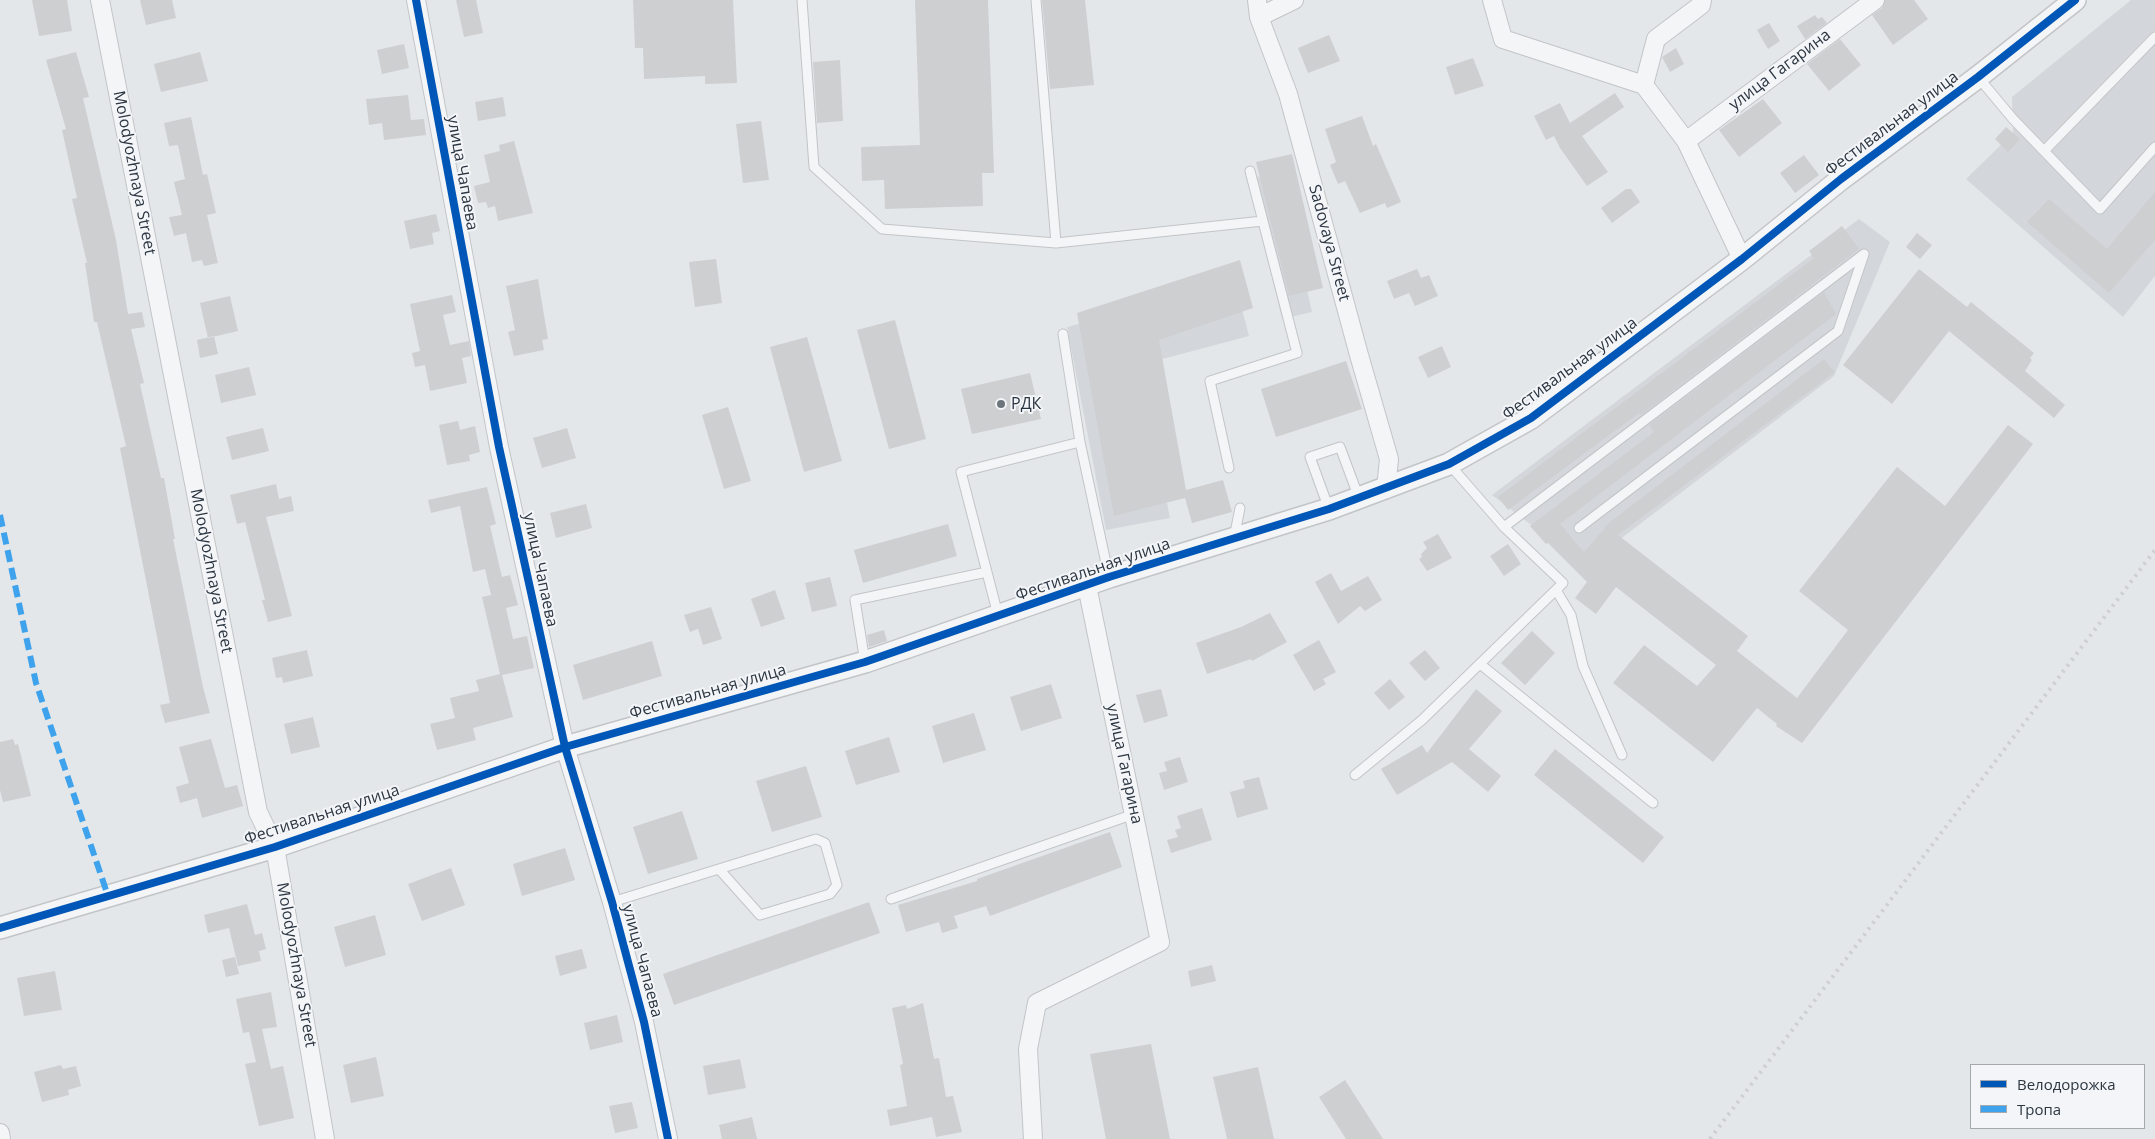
<!DOCTYPE html>
<html>
<head>
<meta charset="utf-8">
<style>
	body { margin:0 }
	#map { position:relative; width:2155px; height:1139px; overflow:hidden; background:#e4e7e9; font-family:"Open Sans",sans-serif }
	canvas { display:block }
	.legend { position:absolute; left:1970px; top:1064px; width:175px; height:65px; box-sizing:border-box; background:#f3f5f8; border:1px solid #a3a9af; margin:0; padding:6px 9px; list-style:none; font-size:15px; color:#2c3641 }
	.legend li { display:flex; align-items:center; gap:10px; height:25px }
	.legend b { width:25px; border:1px solid #a3a9af }
</style>
</head>
<body>
<div id="map">
<canvas width="2155" height="1139"></canvas>
<ul class="legend">
<li><b style="height:6px;background:#0057b8"></b>Велодорожка</li>
<li><b style="height:6px;background:#3ea3ec"></b>Тропа</li>
</ul>
</div>
<script>
const ctx = document.querySelector('canvas').getContext('2d');
ctx.lineJoin = 'round';
function fillPath(path, color) { ctx.fillStyle = color; ctx.fill(path, 'evenodd'); }
const shape = rows => new Path2D(rows.map(r => 'M' + r).join(''));
function trace(path, color, width, dash) { ctx.strokeStyle = color; ctx.lineWidth = width; ctx.lineCap = dash ? 'butt' : 'round'; ctx.setLineDash(dash || []); ctx.stroke(path); }
function write(font, color, halo, rows, align = 'center') {
  ctx.font = font + ' "Open Sans",sans-serif'; ctx.lineWidth = 4; ctx.setLineDash([]); ctx.textBaseline = 'middle'; ctx.strokeStyle = halo; ctx.fillStyle = color; for (const [text, x, y, turn = 0] of rows) {
    ctx.save(); ctx.translate(x, y); ctx.rotate((+turn || 0) * Math.PI / 180); ctx.textAlign = isNaN(turn) ? turn : align; if (halo) ctx.strokeText(text, 0, 0); ctx.fillText(text, 0, 0); ctx.restore();
  }
}
fillPath(shape([
	[2131,0,2155,0,2155,276,2123,317,1966,179,2013,133,2012,97],
	[1280,171,1312,312,1282,319,1249,179],
	[1859,219,1890,242,1834,376,1585,566,1492,495],
	[1235,282,1249,336,1140,365,1170,518,1106,530,1067,327]
]), '#d3d7dc');
fillPath(shape([
	[32,0,67,0,72,31,39,36],
	[140,0,172,0,176,18,146,25],
	[456,0,476,0,483,33,464,37],
	[633,0,733,0,737,83,705,84,705,76,644,79,643,48,635,48],
	[915,0,988,0,994,173,982,173,983,206,885,209,884,180,862,181,861,147,920,145],
	[1042,0,1085,0,1094,85,1050,89],
	[1885,0,1914,0,1928,19,1893,45,1872,15,1882,8],
	[1815,15,1818,19,1822,17,1827,23,1805,39,1797,26],
	[1769,23,1780,41,1768,49,1757,30],
	[1329,35,1340,61,1308,73,1298,48],
	[1840,39,1861,65,1829,91,1807,64],
	[404,44,409,68,382,74,377,50],
	[1676,48,1684,64,1670,72,1662,57],
	[76,52,89,97,83,98,116,240,128,314,142,312,145,327,131,329,144,383,140,384,161,478,164,478,175,539,173,539,203,687,210,713,165,723,160,705,170,703,120,448,126,446,97,322,94,322,85,263,87,263,72,199,77,198,62,130,66,129,46,60],
	[200,52,208,81,161,92,154,64],
	[1473,58,1484,86,1455,95,1446,67],
	[840,60,843,121,817,123,813,62],
	[1615,93,1624,107,1582,136,1608,172,1587,186,1560,148,1554,136,1546,140,1534,116,1560,103,1570,123],
	[408,95,411,120,424,119,426,135,384,140,382,123,369,125,366,99],
	[503,97,506,116,478,121,475,102],
	[1763,99,1782,123,1739,157,1719,130],
	[1362,116,1373,146,1376,144,1401,202,1387,208,1385,203,1360,213,1345,181,1338,184,1330,165,1336,162,1325,129],
	[191,117,203,175,207,174,216,213,207,215,218,263,204,266,202,260,192,262,186,233,174,236,169,217,182,215,174,182,185,179,178,145,169,146,164,123],
	[761,121,769,180,743,183,736,124],
	[2006,127,2020,139,2008,152,1995,139],
	[514,141,533,213,498,221,495,206,488,208,486,202,478,203,474,186,490,182,484,155,500,151,499,145],
	[1292,154,1323,288,1289,296,1256,162],
	[1804,155,1819,175,1795,193,1780,173],
	[1626,189,1631,189,1640,202,1612,223,1601,208],
	[2155,192,2155,240,2109,293,2027,222,2049,199,2107,249],
	[436,214,440,231,432,233,434,244,410,249,404,221],
	[1842,226,1859,249,1641,415,1639,413,1508,510,1498,497,1814,258,1809,251],
	[1917,233,1932,245,1920,259,1906,247],
	[716,259,722,303,695,307,689,262],
	[1240,260,1253,308,1159,340,1186,490,1223,480,1232,512,1192,523,1185,498,1114,516,1077,313],
	[1417,269,1421,278,1429,275,1438,296,1415,306,1409,293,1394,299,1387,281],
	[1919,269,1967,307,1971,302,2034,353,2030,358,2032,360,2025,371,2065,405,2054,418,1949,331,1892,404,1843,365],
	[538,279,548,339,542,340,544,350,514,356,508,332,515,330,506,286],
	[1824,292,1836,314,1560,524,1584,552,1610,522,1824,359,1835,372,1618,535,1748,636,1737,651,1797,698,1848,630,1799,591,1897,467,1945,506,2008,425,2033,444,1802,743,1776,726,1777,724,1757,708,1713,762,1613,683,1644,645,1697,686,1716,665,1616,587,1596,614,1575,598,1587,582,1548,543,1546,544,1530,526,1654,432,1649,425],
	[452,295,456,312,443,315,450,345,469,341,471,356,462,358,467,383,430,391,425,365,415,367,412,353,420,351,410,304],
	[230,296,238,331,208,338,200,303],
	[895,320,926,439,889,449,857,330],
	[214,336,218,354,200,358,197,340],
	[807,337,842,461,804,472,770,347],
	[1442,346,1451,367,1428,378,1418,357],
	[1346,361,1362,409,1276,437,1261,389],
	[249,367,256,395,221,403,215,375],
	[1030,373,1041,419,972,434,961,389],
	[728,407,751,481,724,489,702,415],
	[458,421,460,430,475,426,480,452,469,455,470,461,447,465,439,425],
	[263,428,269,451,232,460,226,437],
	[567,428,576,458,542,468,533,438],
	[276,484,279,499,291,496,294,511,266,517,292,616,268,622,262,600,265,600,245,522,237,524,230,495],
	[487,487,496,524,490,526,502,577,510,575,518,605,506,608,513,639,527,636,534,668,502,675,513,717,473,728,476,740,437,750,430,724,455,718,450,698,479,691,476,680,500,674,482,597,491,595,485,569,473,572,460,506,431,513,428,500],
	[586,504,592,528,556,538,550,513],
	[948,524,957,556,863,583,854,550],
	[1438,534,1452,558,1427,571,1419,559,1422,557,1421,554,1427,548,1423,542],
	[1508,544,1521,564,1504,576,1490,556],
	[1331,573,1341,591,1368,576,1382,600,1365,611,1360,606,1338,624,1315,582],
	[830,577,837,606,812,612,805,583],
	[775,590,785,619,761,627,751,599],
	[711,607,722,639,703,645,698,629,690,632,684,615],
	[1270,613,1287,642,1252,661,1251,659,1207,674,1196,643,1241,627],
	[884,630,887,641,869,647,867,635],
	[1532,631,1555,653,1525,685,1501,663],
	[1319,640,1336,672,1323,679,1326,684,1314,691,1293,655],
	[652,641,662,676,583,700,573,665],
	[307,650,313,676,283,683,282,677,276,678,272,658],
	[1425,650,1440,668,1425,681,1409,663],
	[1390,679,1405,697,1389,710,1374,693],
	[1051,684,1062,718,1021,731,1010,697],
	[1161,689,1168,716,1144,723,1136,695],
	[1476,689,1502,711,1469,749,1501,776,1488,792,1452,762,1397,795,1381,769,1422,745,1427,753],
	[974,713,986,750,943,763,932,726],
	[313,717,320,747,291,754,284,724],
	[889,737,900,772,856,785,845,751],
	[13,739,15,745,18,744,31,796,3,802,0,790,0,742],
	[211,739,225,788,237,785,243,806,202,818,197,798,180,803,176,787,189,783,179,747],
	[1555,749,1664,837,1643,863,1534,775],
	[1180,757,1188,782,1164,790,1159,773,1167,771,1164,762],
	[806,766,822,817,772,832,756,781],
	[1259,777,1268,809,1237,818,1230,792,1245,788,1243,781],
	[1202,808,1212,840,1171,853,1167,840,1178,837,1175,830,1181,828,1177,816],
	[682,811,698,859,648,874,633,827],
	[1110,832,1122,867,990,916,986,906,954,916,958,928,942,933,939,922,906,932,898,905,977,881,977,879],
	[565,848,575,880,522,896,513,864],
	[451,868,465,905,422,921,408,884],
	[869,902,880,933,674,1005,663,974],
	[247,904,255,935,262,933,266,949,259,951,261,961,238,966,229,928,208,933,204,915],
	[375,915,386,955,345,967,334,927],
	[582,949,587,968,560,976,555,956],
	[235,957,239,974,226,977,222,960],
	[1212,965,1216,981,1191,987,1188,971],
	[55,971,62,1010,24,1016,17,978],
	[271,992,277,1027,262,1029,271,1069,283,1066,294,1118,259,1126,245,1064,256,1062,249,1032,243,1033,236,999],
	[923,1003,934,1059,939,1058,946,1097,953,1096,962,1132,936,1137,932,1117,890,1126,887,1110,907,1106,900,1065,903,1064,892,1008,906,1005,907,1009],
	[617,1015,623,1042,590,1050,584,1023],
	[1151,1044,1170,1139,1106,1139,1090,1054],
	[376,1057,384,1096,351,1103,343,1065],
	[740,1059,746,1088,708,1095,703,1066],
	[61,1065,63,1069,76,1066,81,1086,68,1090,69,1095,42,1102,34,1072],
	[1258,1067,1274,1139,1227,1139,1213,1077],
	[1345,1080,1383,1139,1346,1139,1319,1097],
	[632,1102,638,1128,615,1133,609,1106],
	[752,1117,757,1139,722,1139,719,1125]
]), '#cdcfd1');
const service = shape([
	[802,0,814,167,882,229,1056,243,1263,221],
	[1036,0,1056,243],
	[1978,77,2013,119,2100,209,2155,147],
	[2044,151,2155,37],
	[1063,334,1080,442,1109,577],
	[1229,468,1210,381,1297,353,1250,171],
	[1329,509,1310,457,1340,447,1359,498],
	[1504,527,1864,254,1838,331,1579,528],
	[1234,538,1240,508],
	[1556,590,1571,615,1583,666,1622,755],
	[998,615,961,472,1080,442],
	[865,662,855,600,987,572],
	[1480,664,1653,803],
	[1355,775,1422,720,1563,583,1504,527,1449,464],
	[891,899,1134,814],
	[612,902,816,839,825,843,837,885,830,894,760,915,719,869]
]);
const minor = shape([
	[100,0,258,812,275,847,325,1139],
	[416,0,499,447,565,747,612,902,644,1022,668,1139],
	[1257,0,1259,17,1288,94,1359,355,1389,459,1386,489],
	[1492,0,1503,39,1644,85,1686,141,1742,259],
	[1259,17,1294,0],
	[1644,85,1656,39,1701,5,1702,0],
	[1686,141,1875,0],
	[0,1133,1,1139],
	[1033,1139,1028,1049,1037,1003,1160,942,1087,586]
]);
const tertiary = shape([
	[0,928,275,847,565,747,865,662,1109,577,1329,509,1449,464,1531,418,1742,259,1841,179,1978,77,2075,0]
]);
trace(service, '#c2c5c7', 11);
trace(minor, '#c2c5c7', 20);
trace(tertiary, '#c2c5c7', 24);
trace(service, '#f4f5f6', 9);
trace(minor, '#f4f5f6', 18);
trace(tertiary, '#f4f5f6', 21);
trace(shape([
	[1710,1139,2155,550]
]), '#cdcfd1', 4, [2.5, 5]);
trace(shape([
	[0,515,36,683,108,896]
]), '#3ea3ec', 6, [12, 6]);
trace(shape([
	[416,0,499,447,565,747,612,902,644,1022,668,1139],
	[0,928,275,847,565,747,865,662,1109,577,1329,509,1449,464,1531,418,1742,259,1841,179,1978,77,2075,0]
]), '#0057b8', 8);
for (const [x, y, r, color] of [
	[1001,404,5,"#6c747c"]
]) { const dot = new Path2D(); dot.arc(x, y, r, 0, 2 * Math.PI); ctx.fillStyle = color; ctx.fill(dot); trace(dot, '#f3f5f8', 2); }
write('16px', '#2c3641', '#f3f5f8', [
	["улица Гагарина",1780,70,-37],
	["Фестивальная улица",1892,124,-37],
	["Molodyozhnaya Street",134,173,79],
	["улица Чапаева",462,173,80],
	["Sadovaya Street",1329,243,75],
	["Фестивальная улица",1570,369,-36],
	["улица Чапаева",540,570,78],
	["Фестивальная улица",1093,570,-19],
	["Molodyozhnaya Street",211,571,79],
	["Фестивальная улица",708,692,-16],
	["улица Гагарина",1124,764,78],
	["Фестивальная улица",322,815,-18],
	["улица Чапаева",642,961,75],
	["Molodyozhnaya Street",296,965,80]
]);
write('16px', '#2c3641', '#f3f5f8', [
	["РДК",1011,404]
], 'left');
</script>
</body>
</html>
